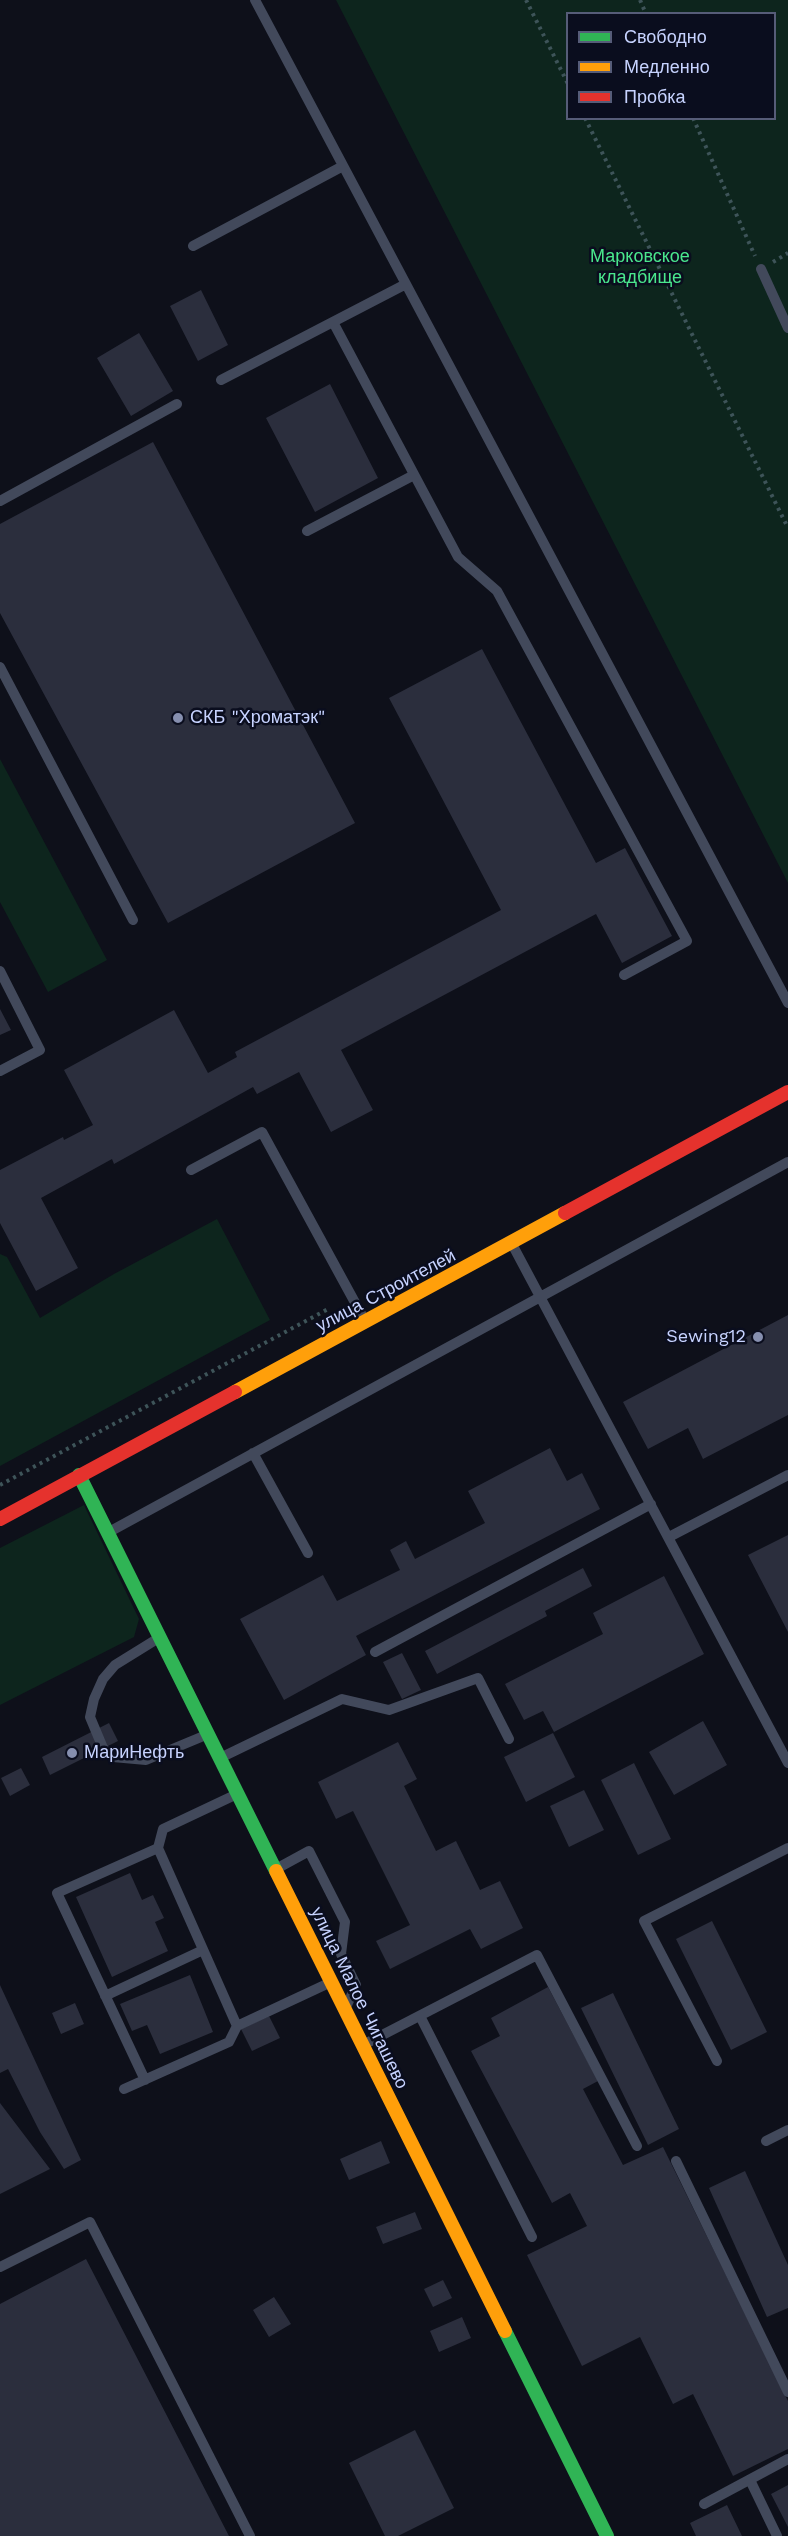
<!DOCTYPE html>
<html>
<head>
<meta charset="utf-8">
<style>
	body { margin:0 }
	#map { position:relative; width:788px; height:2536px; overflow:hidden; background:#0e101a; font-family:"Work Sans",sans-serif }
	canvas { display:block }
	.legend { position:absolute; left:566px; top:12px; width:210px; height:108px; box-sizing:border-box; background:#0a0d1e; border:2px solid #565c78; margin:0; padding:8px 10px; list-style:none; font-size:18px; color:#c7d3ff }
	.legend li { display:flex; align-items:center; gap:12px; height:30px }
	.legend b { width:30px; border:2px solid #565c78 }
</style>
</head>
<body>
<div id="map">
<canvas width="788" height="2536"></canvas>
<ul class="legend">
<li><b style="height:8px;background:#30b455"></b>Свободно</li>
<li><b style="height:8px;background:#ff9f0a"></b>Медленно</li>
<li><b style="height:8px;background:#e5322d"></b>Пробка</li>
</ul>
</div>
<script>
const ctx = document.querySelector('canvas').getContext('2d');
ctx.lineJoin = 'round';
function fillPath(path, color) { ctx.fillStyle = color; ctx.fill(path, 'evenodd'); }
const shape = rows => new Path2D(rows.map(r => 'M' + r).join(''));
function trace(path, color, width, dash) { ctx.strokeStyle = color; ctx.lineWidth = width; ctx.lineCap = dash ? 'butt' : 'round'; ctx.setLineDash(dash || []); ctx.stroke(path); }
function write(font, color, halo, rows, align = 'center') {
  ctx.font = font + ' "Work Sans",sans-serif'; ctx.lineWidth = 5; ctx.setLineDash([]); ctx.textBaseline = 'middle'; ctx.strokeStyle = halo; ctx.fillStyle = color; for (const [text, x, y, turn = 0] of rows) {
    ctx.save(); ctx.translate(x, y); ctx.rotate((+turn || 0) * Math.PI / 180); ctx.textAlign = isNaN(turn) ? turn : align; if (halo) ctx.strokeText(text, 0, 0); ctx.fillText(text, 0, 0); ctx.restore();
  }
}
fillPath(shape([
	[336,0,788,0,788,883],
	[568,14,774,14,774,118,568,118],
	[0,759,107,960,48,992,0,902],
	[217,1219,270,1320,0,1466,0,1254,7,1257,40,1318,114,1274],
	[84,1505,139,1619,134,1637,0,1705,0,1548]
]), '#0d251d');
fillPath(shape([
	[201,290,228,345,198,361,170,306],
	[139,333,173,391,131,416,97,358],
	[330,384,378,478,315,512,266,418],
	[153,442,355,823,168,923,0,613,0,524],
	[482,649,596,863,625,848,672,936,622,963,596,914,341,1050,373,1110,331,1132,299,1072,257,1094,253,1087,114,1164,112,1159,83,1175,41,1198,78,1268,36,1291,0,1223,0,1170,63,1137,64,1140,93,1125,64,1070,174,1010,208,1073,237,1057,235,1052,501,910,389,698],
	[0,1009,11,1030,0,1035],
	[788,1315,788,1415,703,1459,688,1428,648,1449,623,1402],
	[550,1448,567,1481,582,1473,600,1509,356,1636,366,1655,284,1700,240,1619,323,1575,337,1601,400,1570,390,1550,406,1541,415,1559,485,1523,468,1491],
	[788,1535,788,1632,748,1555],
	[583,1568,592,1586,545,1611,547,1616,437,1674,425,1651],
	[664,1576,704,1654,554,1732,543,1711,524,1720,505,1684,603,1634,593,1613],
	[402,1653,421,1690,402,1699,383,1662],
	[703,1721,727,1765,674,1795,649,1752],
	[109,1723,118,1741,50,1775,42,1757],
	[553,1733,575,1777,526,1802,504,1757],
	[398,1742,417,1779,404,1786,436,1851,456,1841,480,1890,500,1881,523,1928,481,1949,470,1929,390,1969,376,1941,410,1925,353,1811,336,1819,318,1782],
	[634,1763,671,1839,638,1855,601,1780],
	[21,1768,30,1785,10,1796,1,1778],
	[584,1790,604,1830,569,1847,550,1806],
	[130,1873,142,1900,153,1895,164,1918,155,1922,168,1951,112,1977,76,1897],
	[712,1921,767,2032,731,2050,676,1939],
	[190,1975,213,2032,160,2054,147,2025,132,2031,120,2004],
	[0,1985,81,2160,64,2169,40,2132,8,2069,0,2073],
	[548,1987,598,2081,583,2089,623,2165,663,2147,788,2401,788,2449,733,2476,693,2394,673,2404,640,2337,582,2366,527,2255,587,2226,570,2193,552,2203,471,2051,500,2036,491,2018],
	[613,1993,679,2129,648,2145,581,2008],
	[75,2003,84,2024,61,2034,52,2013],
	[269,2016,280,2038,252,2051,241,2029],
	[0,2103,50,2169,0,2194],
	[381,2141,390,2163,349,2180,340,2159],
	[745,2171,788,2265,788,2308,767,2317,709,2188],
	[415,2212,422,2229,383,2244,376,2227],
	[86,2259,229,2536,0,2536,0,2304],
	[443,2280,452,2298,433,2307,424,2289],
	[274,2297,291,2324,269,2337,253,2310],
	[462,2317,471,2338,439,2352,430,2331],
	[415,2430,454,2508,398,2536,385,2536,349,2463],
	[788,2485,788,2527,771,2494],
	[727,2505,742,2536,696,2536,690,2523]
]), '#2b2e3d');
trace(shape([
	[526,0,568,84],
	[640,0,646,14],
	[585,118,788,528],
	[693,118,755,256],
	[773,262,788,253],
	[0,1485,330,1308]
]), '#3e5459', 4, [3, 4.5]);
trace(shape([
	[255,0,788,1003],
	[193,246,343,166],
	[761,269,788,328],
	[333,322,458,557,497,591,687,941,624,975],
	[221,380,406,284],
	[0,501,177,404],
	[307,531,414,475],
	[0,667,133,920],
	[0,971,40,1050,0,1071],
	[191,1170,262,1132,364,1319],
	[512,1244,788,1763],
	[253,1453,308,1553],
	[109,1532,788,1162],
	[669,1537,788,1475],
	[157,1639,115,1665,103,1679,94,1699,90,1717,103,1748,113,1757,146,1760,206,1735],
	[375,1652,651,1504],
	[220,1758,342,1699,389,1710,478,1678,509,1739],
	[276,1869,309,1851,345,1922,341,1954,356,1985,347,2005],
	[105,1996,203,1950],
	[420,2016,532,2237],
	[237,2026,329,1983],
	[363,2045,537,1955,637,2146],
	[717,2061,644,1921,788,1848],
	[145,2080,57,1893,158,1848],
	[124,2089,229,2042,237,2026,158,1848,163,1829,235,1795],
	[766,2141,788,2130],
	[676,2161,788,2392],
	[0,2267,90,2222,250,2536],
	[750,2480,777,2536],
	[704,2504,788,2459]
]), '#42495b', 10);
trace(shape([
	[79,1475,276,1871],
	[505,2331,607,2536]
]), '#30b455', 14);
trace(shape([
	[235,1392,565,1213],
	[276,1871,505,2331]
]), '#ff9f0a', 14);
trace(shape([
	[565,1213,788,1092],
	[0,1519,235,1392]
]), '#e5322d', 14);
for (const [x, y, r, color] of [
	[178,718,6,"#868faf"],
	[758,1337,6,"#868faf"],
	[72,1753,6,"#868faf"]
]) { const dot = new Path2D(); dot.arc(x, y, r, 0, 2 * Math.PI); ctx.fillStyle = color; ctx.fill(dot); trace(dot, '#0a0d1e', 2); }
write('18px', '#4ae78d', '#0a0d1e', [
	["Марковское",640,257],
	["кладбище",640,278]
]);
write('18px', '#c7d3ff', '#0a0d1e', [
	["СКБ \"Хроматэк\"",190,718],
	["Sewing12",746,1337,"right"],
	["МариНефть",84,1753]
], 'left');
write('18px', '#c7d3ff', '#0a0d1e', [
	["улица Строителей",386,1291,-28],
	["улица Малое Чигашево",359,1998,64]
]);
</script>
</body>
</html>
